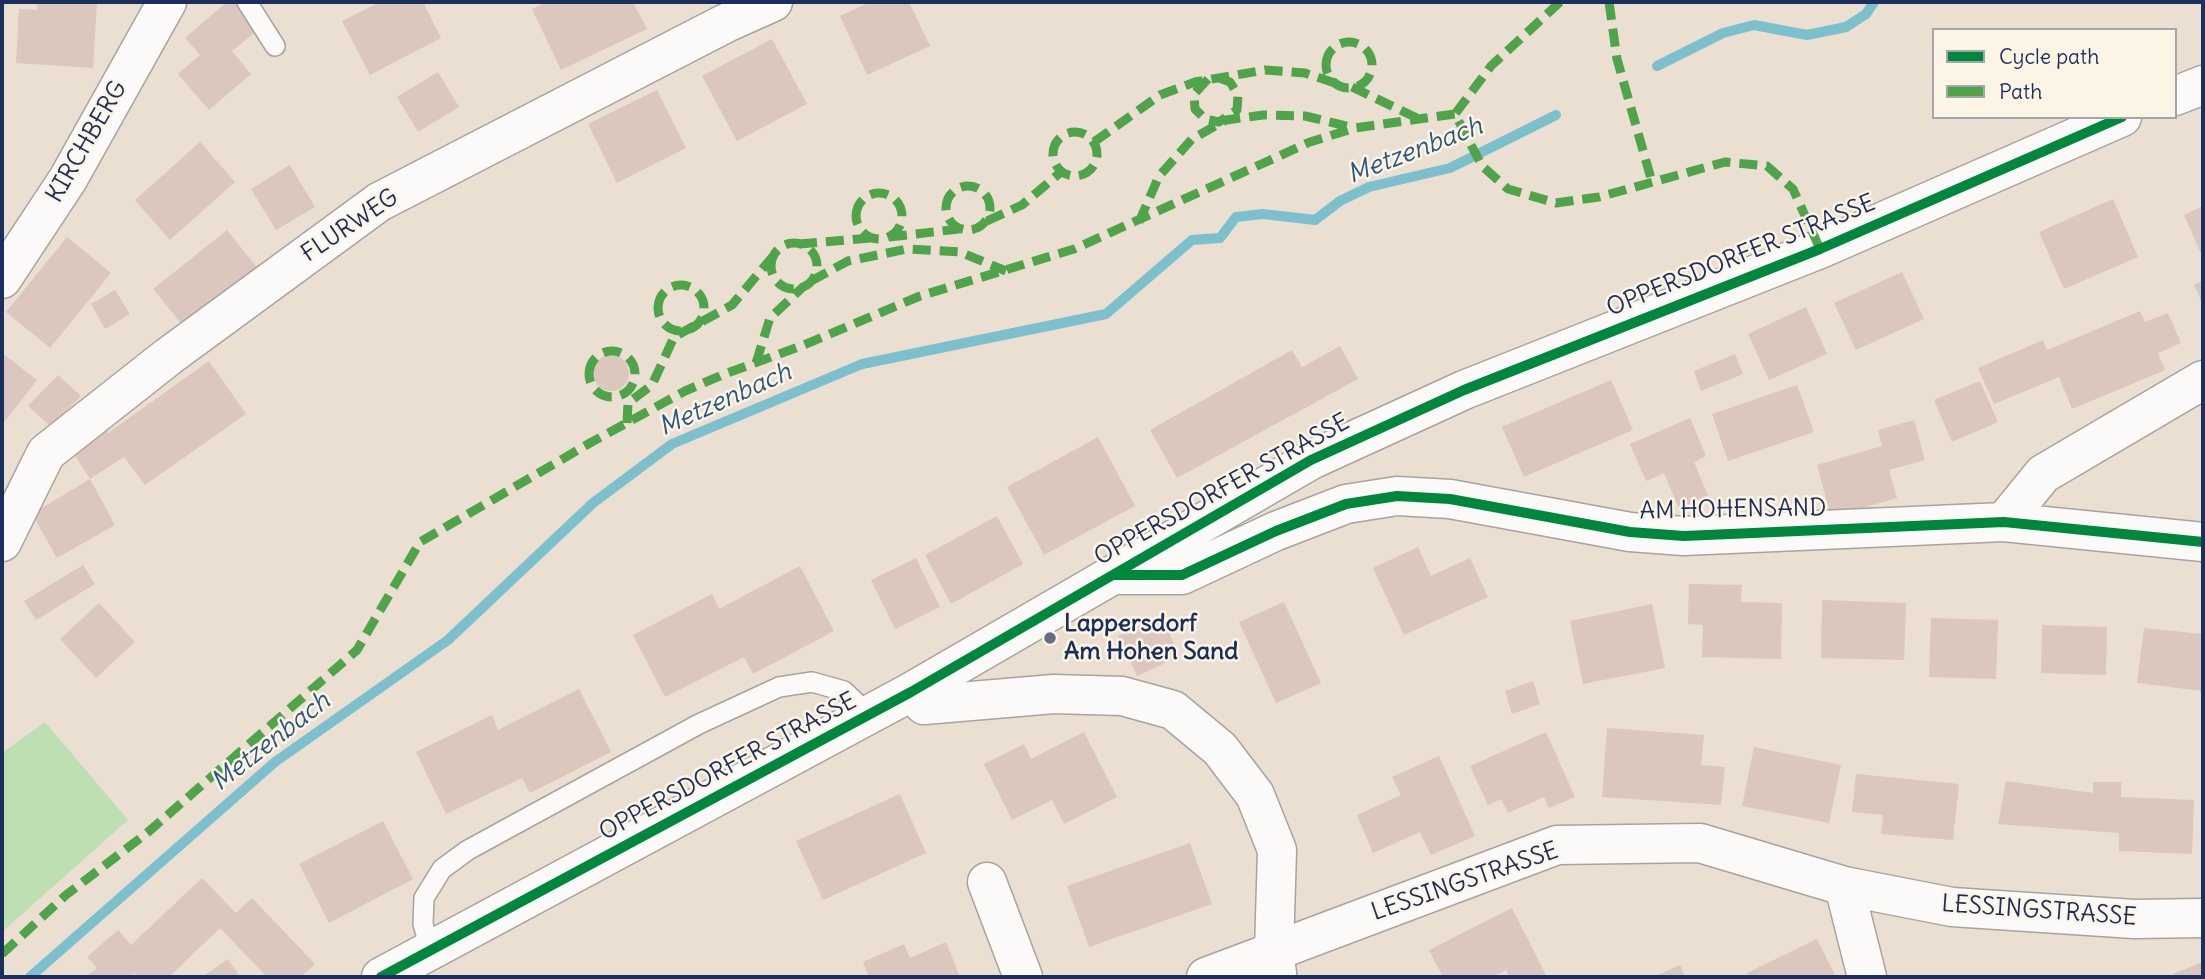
<!DOCTYPE html>
<html>
<head>
<meta charset="utf-8">
<style>
	body { margin:0 }
	#map { position:relative; width:2205px; height:979px; overflow:hidden; background:#eadfd0; font-family:Delius,sans-serif }
	canvas { display:block }
	.frame { position:absolute; inset:0; border:4px solid #1b2f5e; pointer-events:none }
	.legend { position:absolute; left:1932px; top:28px; width:245px; height:91px; box-sizing:border-box; background:#fcf5e5; border:2px solid #a2a6af; margin:0; padding:9px 12px; list-style:none; font-size:21px; color:#1b2f5e }
	.legend li { display:flex; align-items:center; gap:14px; height:35px }
	.legend b { width:35px; border:2px solid #a2a6af }
</style>
</head>
<body>
<div id="map">
<canvas width="2205" height="979"></canvas>
<div class="frame"></div>
<ul class="legend">
<li><b style="height:9px;background:#00873e"></b>Cycle path</li>
<li><b style="height:9px;background:#4fa44a"></b>Path</li>
</ul>
</div>
<script>
const ctx = document.querySelector('canvas').getContext('2d');
ctx.lineJoin = 'round';
function fillPath(path, color) { ctx.fillStyle = color; ctx.fill(path, 'evenodd'); }
const shape = rows => new Path2D(rows.map(r => 'M' + r).join(''));
function trace(path, color, width, dash) { ctx.strokeStyle = color; ctx.lineWidth = width; ctx.lineCap = dash ? 'butt' : 'round'; ctx.setLineDash(dash || []); ctx.stroke(path); }
function write(font, color, halo, rows, align = 'center') {
  ctx.font = font + ' Delius,sans-serif'; ctx.lineWidth = 5; ctx.setLineDash([]); ctx.textBaseline = 'middle'; ctx.strokeStyle = halo; ctx.fillStyle = color; for (const [text, x, y, turn = 0] of rows) {
    ctx.save(); ctx.translate(x, y); ctx.rotate((+turn || 0) * Math.PI / 180); ctx.textAlign = isNaN(turn) ? turn : align; if (halo) ctx.strokeText(text, 0, 0); ctx.fillText(text, 0, 0); ctx.restore();
  }
}
fillPath(shape([
	[45,722,128,820,2,932,2,753]
]), '#bedfb1');
trace(shape([
	[1657,66,1723,33,1754,25,1807,35,1846,27,1866,14,1874,2],
	[30,977,275,762,448,640,593,503,672,444,862,364,1106,314,1192,240,1220,238,1236,217,1263,214,1315,220,1340,201,1369,187,1450,168,1556,115]
]), '#7bc0cc', 10);
fillPath(shape([
	[37,2,97,2,93,68,16,63,19,9,37,10],
	[227,2,236,2,259,29,232,51,251,74,209,110,178,74,200,55,185,38],
	[380,2,423,2,441,38,370,75,342,21],
	[547,2,633,2,647,29,561,70,532,9],
	[870,2,909,2,930,46,867,75,840,16],
	[772,39,807,104,737,141,702,76],
	[438,72,459,107,418,132,397,97],
	[657,90,686,148,617,183,588,124],
	[200,142,235,182,170,240,135,200],
	[290,165,315,207,276,230,251,189],
	[2113,199,2138,257,2064,289,2039,232],
	[2203,206,2203,258,2184,215],
	[227,230,259,270,185,328,153,289],
	[67,237,111,273,50,348,6,312],
	[1902,272,1924,319,1856,350,1834,303],
	[2203,280,2203,304,2194,285],
	[115,290,130,314,105,329,91,304],
	[1806,307,1827,354,1769,380,1748,334],
	[2140,311,2145,322,2168,313,2181,343,2158,353,2165,370,2072,409,2059,377,1994,404,1978,368,2043,340,2047,350],
	[1340,346,1358,379,1177,478,1150,430,1292,350,1302,367],
	[2,353,37,380,2,425],
	[1735,354,1743,374,1701,391,1694,371],
	'593 373a18 18 0 1 1 36 0a18 18 0 1 1-36 0Z',
	[209,361,246,414,145,485,124,457,90,479,69,446,102,424,108,433],
	[58,375,81,396,51,427,28,406],
	[1611,380,1633,430,1524,477,1502,427],
	[1980,381,1998,422,1952,442,1934,400],
	[1797,385,1814,432,1728,461,1712,414],
	[1690,418,1706,456,1694,462,1708,496,1679,509,1664,473,1646,481,1630,444],
	[1914,420,1925,460,1889,470,1897,498,1831,517,1817,465,1882,446,1878,430],
	[1098,437,1135,506,1044,555,1007,487],
	[90,479,115,525,57,558,32,514],
	[997,516,1023,564,951,604,925,555],
	[1418,547,1431,576,1470,558,1488,597,1404,635,1373,568],
	[916,558,940,607,895,629,871,580],
	[83,565,95,584,36,620,24,601],
	[800,566,834,631,753,674,744,657,665,697,633,635,712,594,719,609],
	[1689,584,1742,585,1741,602,1782,603,1781,659,1702,657,1703,625,1688,624],
	[1822,600,1906,603,1904,660,1821,658],
	[1284,602,1321,683,1276,703,1239,622],
	[99,603,135,642,96,678,60,639],
	[1652,604,1665,668,1583,684,1570,621],
	[1161,616,1180,656,1137,676,1118,636],
	[1931,618,1998,620,1996,679,1929,677],
	[2042,625,2107,627,2106,675,2041,673],
	[2144,628,2203,634,2203,691,2137,683],
	[1533,681,1540,704,1512,714,1505,691],
	[579,689,611,752,530,793,522,778,446,814,416,752,492,715,498,730],
	[1607,728,1704,735,1701,765,1725,767,1721,805,1602,797],
	[1084,732,1117,797,1064,824,1052,800,1012,820,984,764,1024,744,1031,759],
	[1546,732,1575,797,1549,808,1544,797,1508,813,1501,799,1488,805,1470,766],
	[1754,747,1841,765,1829,823,1742,806],
	[1439,756,1475,836,1431,855,1420,832,1373,853,1357,815,1401,795,1392,777],
	[1856,774,1959,784,1953,840,1881,834,1883,815,1852,812],
	[2006,781,2093,793,2093,782,2121,782,2121,797,2194,800,2192,854,2119,851,2119,833,1998,824],
	[900,794,926,853,823,900,796,841],
	[383,821,413,879,329,923,299,864],
	[1190,843,1212,904,1089,947,1067,886],
	[202,878,236,913,252,898,315,964,300,977,267,977,220,928,169,977,138,977,134,973,130,977,85,977,97,968,87,957,118,930,131,945],
	[1512,908,1547,977,1510,977,1506,970,1492,977,1443,977,1429,950],
	[1817,939,1836,977,1749,977,1747,973],
	[946,942,960,977,869,977,863,962,904,944,910,958],
	[228,959,240,977,202,977],
	[2203,962,2203,977,2175,977,2173,974],
	[1680,965,1685,977,1653,977]
]), '#dbc7bd');
const service = shape([
	[247,2,275,46],
	[431,952,423,924,424,898,442,869,468,850,699,724,779,687,812,682,844,691,869,715]
]);
const minor = shape([
	[2175,96,2203,85],
	[2,279,68,179,167,2],
	[2004,522,2043,474,2203,380],
	[2,542,46,453,169,356,379,202,726,23,773,2],
	[1113,575,1182,575,1276,531,1346,504,1397,496,1450,499,1630,532,1684,536,2004,522,2203,542],
	[911,692,924,705,1054,694,1122,696,1173,710,1220,749,1255,795,1277,850,1274,951,1277,973],
	[987,882,1023,977],
	[1844,886,1867,977],
	[381,977,911,692,1311,460,1464,390,1820,249,2122,117],
	[1206,977,1557,845,1700,843,1844,886,1952,907,2134,919,2203,918]
]);
trace(service, '#a7a3a0', 22);
trace(minor, '#a7a3a0', 41);
trace(service, '#fcfaf8', 19);
trace(minor, '#fcfaf8', 38);
trace(shape([
	[1560,2,1491,66,1455,114,1482,166,1508,189,1556,203,1599,197,1725,162,1767,166,1793,189,1820,249],
	[1609,2,1617,59,1652,182],
	'1326 65a23 23 0 1 1 46 0a23 23 0 1 1-46 0Z',
	[1208,79,1194,94,1195,109,1205,119,1219,122,1237,110,1238,95,1230,82,1216,77],
	[1352,87,1421,120],
	'1053 154a22 22 0 1 1 44 0a22 22 0 1 1-44 0Z',
	[1094,142,1160,95,1195,82,1265,70,1305,73,1338,84],
	'946 208a22 22 0 1 1 44 0a22 22 0 1 1-44 0Z',
	'856 216a23 23 0 1 1 46 0a23 23 0 1 1-46 0Z',
	[987,221,1022,205,1061,172],
	[1139,222,1159,176,1192,139,1226,120,1263,115,1305,116,1355,128],
	[889,237,959,229],
	'771 266a23 23 0 1 1 46 0a23 23 0 1 1-46 0Z',
	[799,244,871,238],
	[811,281,848,261,907,249,960,252,1006,271],
	'658 308a23 23 0 1 1 46 0a23 23 0 1 1-46 0Z',
	'589 374a23 23 0 1 1 46 0a23 23 0 1 1-46 0Z',
	[756,363,770,318,804,286],
	[627,423,628,403,652,385,674,337,732,305,774,255],
	[2,954,66,895,147,833,357,650,420,542,590,443,685,391,722,375,804,345,920,296,1074,249,1310,142,1355,128,1455,114]
]), '#4fa44a', 9, [18, 9]);
trace(shape([
	[1113,575,1182,575,1276,531,1346,504,1397,496,1450,499,1630,532,1684,536,2004,522,2203,542],
	[381,977,911,692,1311,460,1464,390,1820,249,2122,117]
]), '#00873e', 10);
for (const [x, y, r, color] of [
	[1050,638,7,"#636d86"]
]) { const dot = new Path2D(); dot.arc(x, y, r, 0, 2 * Math.PI); ctx.fillStyle = color; ctx.fill(dot); trace(dot, '#fcf5e5', 2.5); }
write('24px', '#1b2f5e', '#fcf5e5', [
	["KIRCHBERG",87,142,-60],
	["FLURWEG",350,226,-34],
	["OPPERSDORFER STRASSE",1741,256,-22],
	["OPPERSDORFER STRASSE",1222,490,-29],
	["AM HOHENSAND",1733,510,-1],
	["OPPERSDORFER STRASSE",728,767,-28],
	["LESSINGSTRASSE",1465,882,-19],
	["LESSINGSTRASSE",2039,911,4]
]);
write('bold 24px', '#1b2f5e', '#fcf5e5', [
	["Lappersdorf",1064,624],
	["Am Hohen Sand",1064,652]
], 'left');
write('italic 26px', '#2a577f', '#fcf5e5', [
	["Metzenbach",1415,151,-21],
	["Metzenbach",725,400,-24],
	["Metzenbach",271,742,-38]
]);
</script>
</body>
</html>
